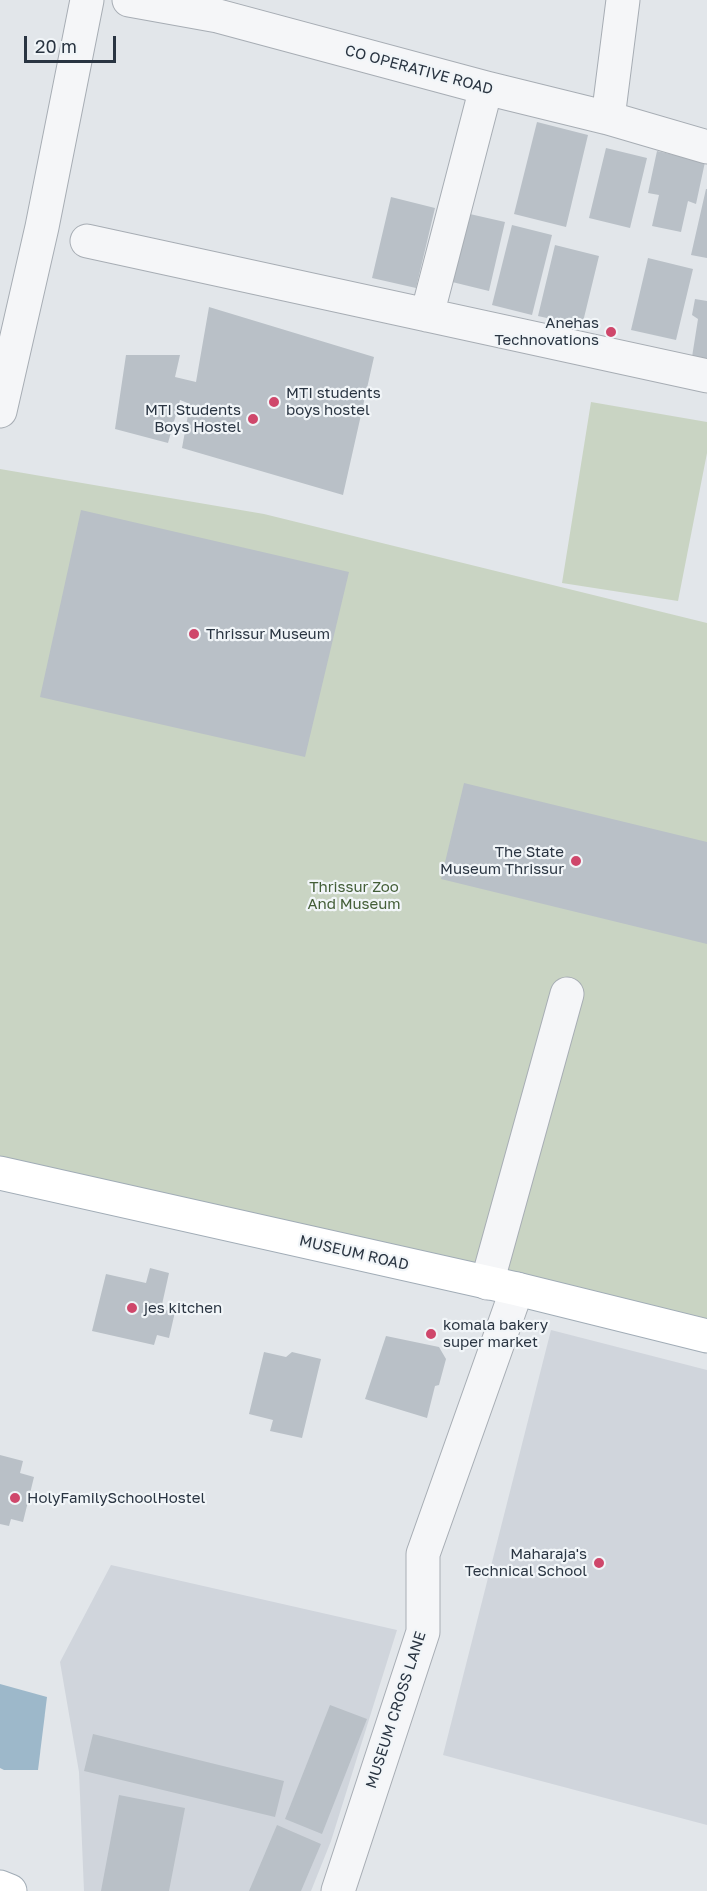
<!DOCTYPE html>
<html>
<head>
<meta charset="utf-8">
<style>
	body { margin:0 }
	#map { position:relative; width:707px; height:1891px; overflow:hidden; background:#e2e6ea; font-family:"Golos Text",sans-serif }
	canvas { display:block }
	.scale { position:absolute; left:24px; top:36px; width:92px; height:27px; box-sizing:border-box; border:3px solid #2a3542; border-top:0; padding-left:8px; font-size:18px; line-height:21px; white-space:nowrap; color:#2a3542; -webkit-text-stroke:4px #f1f5f8; paint-order:stroke }
</style>
</head>
<body>
<div id="map">
<canvas width="707" height="1891"></canvas>
<div class="scale">20 m</div>
</div>
<script>
const ctx = document.querySelector('canvas').getContext('2d');
ctx.lineJoin = 'round';
function fillPath(path, color) { ctx.fillStyle = color; ctx.fill(path, 'evenodd'); }
const shape = rows => new Path2D(rows.map(r => 'M' + r).join(''));
function trace(path, color, width, dash) { ctx.strokeStyle = color; ctx.lineWidth = width; ctx.lineCap = dash ? 'butt' : 'round'; ctx.setLineDash(dash || []); ctx.stroke(path); }
function write(font, color, halo, rows, align = 'center') {
  ctx.font = font + ' "Golos Text",sans-serif'; ctx.lineWidth = 4.5; ctx.setLineDash([]); ctx.textBaseline = 'middle'; ctx.strokeStyle = halo; ctx.fillStyle = color; for (const [text, x, y, turn = 0] of rows) {
    ctx.save(); ctx.translate(x, y); ctx.rotate((+turn || 0) * Math.PI / 180); ctx.textAlign = isNaN(turn) ? turn : align; if (halo) ctx.strokeText(text, 0, 0); ctx.fillText(text, 0, 0); ctx.restore();
  }
}
fillPath(shape([
	[551,1330,707,1370,707,1825,443,1755],
	[111,1565,397,1630,331,1841,311,1891,84,1891,79,1772,60,1662]
]), '#d0d5dc');
fillPath(shape([
	[591,402,707,422,707,453,678,601,562,583],
	[0,469,264,514,707,623,707,1337,0,1173]
]), '#c9d4c3');
fillPath(shape([
	[0,1684,47,1697,38,1770,4,1770,0,1768]
]), '#9db8ca');
fillPath(shape([
	[537,122,588,135,566,227,514,214],
	[606,148,647,158,630,228,589,218],
	[657,151,705,162,696,204,688,201,681,232,652,226,659,195,648,193],
	[706,189,707,189,707,258,691,255],
	[391,197,435,208,416,288,372,278],
	[461,212,505,222,489,291,444,280],
	[512,225,552,235,532,315,492,305],
	[555,245,599,256,582,326,538,316],
	[648,258,693,269,676,340,631,330],
	[695,299,707,301,707,360,692,357,698,319,692,315],
	[209,307,374,357,343,495,182,448,190,404,180,400,168,443,115,429,126,355,180,355,175,377,196,382],
	[81,510,349,572,305,757,40,697],
	[464,783,707,842,707,944,441,879],
	[150,1268,169,1273,161,1309,175,1312,169,1338,157,1335,154,1345,92,1331,106,1274,146,1283],
	[386,1336,439,1347,446,1359,439,1385,435,1386,427,1418,365,1399],
	[264,1352,286,1357,292,1352,321,1359,302,1438,270,1431,273,1420,249,1414],
	[0,1455,23,1461,20,1473,34,1477,23,1522,11,1519,9,1526,0,1524],
	[330,1705,367,1719,322,1834,285,1819],
	[93,1734,284,1781,275,1817,84,1771],
	[119,1795,185,1808,169,1891,101,1891],
	[277,1825,321,1844,301,1891,249,1891]
]), '#b9c0c7');
const minor = shape([
	[129,0,218,16,486,88,608,118,707,147],
	[608,118,623,0],
	[87,241,707,376],
	[427,315,486,88],
	[0,411,42,227,87,0],
	[487,1283,567,994],
	[338,1891,423,1632,423,1554,517,1289]
]);
const major = shape([
	[0,1173,517,1289,707,1336],
	[0,1887,10,1891]
]);
trace(minor, '#a7adb4', 35);
trace(major, '#a1acb6', 35);
trace(minor, '#f5f6f8', 33);
trace(major, '#fff', 33);
for (const [x, y, r, color] of [
	[611,332,6,"#cf476b"],
	[274,402,6,"#cf476b"],
	[253,419,6,"#cf476b"],
	[194,634,6,"#cf476b"],
	[576,861,6,"#cf476b"],
	[132,1308,6,"#cf476b"],
	[431,1334,6,"#cf476b"],
	[15,1498,6,"#cf476b"],
	[599,1563,6,"#cf476b"]
]) { const dot = new Path2D(); dot.arc(x, y, r, 0, 2 * Math.PI); ctx.fillStyle = color; ctx.fill(dot); trace(dot, '#f1f5f8', 2); }
write('15px', '#2a3542', '#f1f5f8', [
	["CO OPERATIVE ROAD",419,70,15],
	["MUSEUM ROAD",354,1253,13],
	["MUSEUM CROSS LANE",396,1710,-72]
]);
write('15px', '#2a3542', '#f1f5f8', [
	["Anehas",599,323,"right"],
	["Technovations",599,340,"right"],
	["MTI students",286,393],
	["boys hostel",286,410],
	["MTI Students",241,410,"right"],
	["Boys Hostel",241,427,"right"],
	["Thrissur Museum",206,634],
	["The State",564,852,"right"],
	["Museum Thrissur",564,869,"right"],
	["jes kitchen",144,1308],
	["komala bakery",443,1325],
	["super market",443,1342],
	["HolyFamilySchoolHostel",27,1498],
	["Maharaja's",587,1554,"right"],
	["Technical School",587,1571,"right"]
], 'left');
write('15px', '#435e37', '#f1f5f8', [
	["Thrissur Zoo",354,887],
	["And Museum",354,904]
]);
</script>
</body>
</html>
